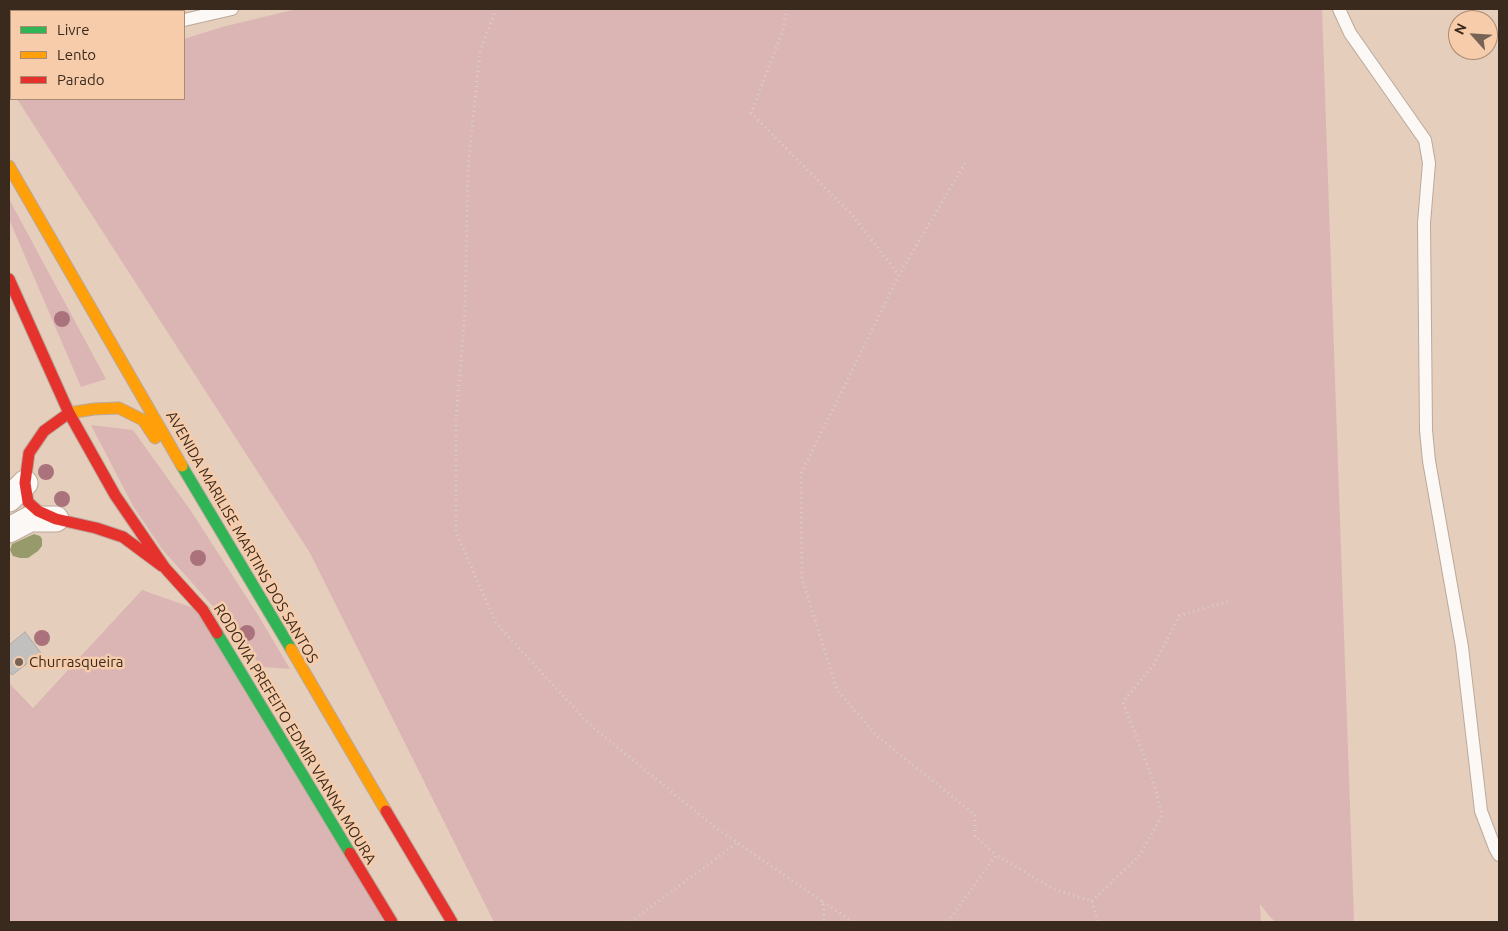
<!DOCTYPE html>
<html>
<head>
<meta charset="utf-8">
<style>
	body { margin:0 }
	#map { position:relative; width:1508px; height:931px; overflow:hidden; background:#e5cebc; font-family:Ubuntu,sans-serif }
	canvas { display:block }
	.frame { position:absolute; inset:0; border:10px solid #3a2a1d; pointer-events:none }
	.legend { position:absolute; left:10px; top:10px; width:175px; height:90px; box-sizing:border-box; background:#f6ccab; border:1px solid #ab8b72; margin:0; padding:6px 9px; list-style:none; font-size:15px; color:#3a2a1d }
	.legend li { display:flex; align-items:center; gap:10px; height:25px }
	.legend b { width:25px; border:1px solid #ab8b72 }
	.north { position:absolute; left:1448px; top:10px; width:50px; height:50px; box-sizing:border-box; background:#f6ccab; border:1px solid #ab8b72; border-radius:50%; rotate:296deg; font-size:14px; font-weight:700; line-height:20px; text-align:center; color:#3a2a1d }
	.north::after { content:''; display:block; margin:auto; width:18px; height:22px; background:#766355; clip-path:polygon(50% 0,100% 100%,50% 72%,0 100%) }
</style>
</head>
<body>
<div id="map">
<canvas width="1508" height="931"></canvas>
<div class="frame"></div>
<ul class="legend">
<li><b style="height:6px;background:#30b455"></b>Livre</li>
<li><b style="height:6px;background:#ff9f0a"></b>Lento</li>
<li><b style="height:6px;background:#e5322d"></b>Parado</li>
</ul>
<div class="north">N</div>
</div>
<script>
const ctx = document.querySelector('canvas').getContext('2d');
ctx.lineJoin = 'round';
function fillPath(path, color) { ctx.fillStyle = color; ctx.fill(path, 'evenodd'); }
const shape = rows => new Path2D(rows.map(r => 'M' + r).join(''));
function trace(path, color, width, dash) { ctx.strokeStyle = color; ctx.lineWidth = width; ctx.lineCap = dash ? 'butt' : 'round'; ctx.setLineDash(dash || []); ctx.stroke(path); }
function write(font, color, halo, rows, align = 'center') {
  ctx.font = font + ' Ubuntu,sans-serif'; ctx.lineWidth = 5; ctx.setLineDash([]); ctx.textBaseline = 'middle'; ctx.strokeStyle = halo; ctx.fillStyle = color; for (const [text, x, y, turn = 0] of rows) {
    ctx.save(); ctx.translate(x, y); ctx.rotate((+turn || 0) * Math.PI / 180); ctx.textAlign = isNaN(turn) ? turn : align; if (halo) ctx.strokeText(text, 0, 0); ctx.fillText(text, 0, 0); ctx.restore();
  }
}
fillPath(shape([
	[9,9,97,9,87,11,11,11,11,31,9,32],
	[297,9,1322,9,1354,920,1351,922,1276,922,1270,917,1260,904,1261,922,494,922,310,553,17,99,184,99,184,39,222,27],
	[9,199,106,379,81,387,9,219],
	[91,425,133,430,191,511,258,615,290,669,263,667,240,644,227,622,162,549,133,506],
	[142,590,202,611,395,922,9,922,9,683,33,708]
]), '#dbb5b4');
fillPath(shape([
	[34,534,40,536,42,539,42,546,38,551,28,558,20,558,13,556,10,550,12,544]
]), '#979b6b');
const building = shape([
	[25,632,41,653,12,675,9,671,9,645,25,632]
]);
fillPath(building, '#c2c0be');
trace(building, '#aba9a7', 1);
const lane = shape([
	[1339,9,1350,33,1425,140,1429,163,1424,223,1426,430,1429,461,1462,647,1481,811,1495,848,1499,855],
	[184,20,232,9],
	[9,75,11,74]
]);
const street = shape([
	[9,499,25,483],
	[9,530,30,519,56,519]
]);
const fast = shape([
	[182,466,291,649],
	[217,633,350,853]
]);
const slow = shape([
	[9,166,182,466],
	[69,413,94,409,119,408,143,420,155,438],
	[291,649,386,811]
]);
const jam = shape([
	[9,279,69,413,115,495,165,568,203,610,217,633],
	[69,413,44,431,29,453,25,483,28,502,38,511,56,519,96,528,123,537,162,566],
	[386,811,452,922],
	[350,853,392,922]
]);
trace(lane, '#bba99b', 14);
trace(street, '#bba99b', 27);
trace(fast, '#bba99b', 13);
trace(slow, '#bba99b', 13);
trace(jam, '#bba99b', 13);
trace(shape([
	[496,9,480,51,468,168,465,311,456,421,456,532,496,623,588,723,712,825,823,902,824,922],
	[787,9,782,33,751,113,852,215,899,275],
	[965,163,899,275,801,474,802,578,837,690,876,735,975,815,975,836,996,855],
	[58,457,80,498],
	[9,640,11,643],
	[1092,901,1140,855,1162,815,1153,780,1123,702,1155,663,1179,616,1229,601],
	[823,902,853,922],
	[631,922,737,843],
	[948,922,996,855,1053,889,1092,901,1098,922]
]), '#d7d0ca', 3, [1, 4]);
trace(lane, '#fbf8f5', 12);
trace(street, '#fbf8f5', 25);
trace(fast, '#30b455', 11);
trace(slow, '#ff9f0a', 11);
trace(jam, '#e5322d', 11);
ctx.fillStyle = '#aa737c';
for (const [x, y] of [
	[62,319],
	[46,472],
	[62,499],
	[198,558],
	[247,633],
	[42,638]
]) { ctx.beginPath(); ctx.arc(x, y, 8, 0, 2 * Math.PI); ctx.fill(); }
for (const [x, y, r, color] of [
	[19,662,5,"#766355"]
]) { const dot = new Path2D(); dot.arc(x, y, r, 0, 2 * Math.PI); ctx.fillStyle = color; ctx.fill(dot); trace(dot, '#f6ccab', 2); }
write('15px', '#3a2a1d', '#f6ccab', [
	["AVENIDA MARILISE MARTINS DOS SANTOS",242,537,60],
	["RODOVIA PREFEITO EDMIR VIANNA MOURA",295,734,59]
]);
write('15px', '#3a2a1d', '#f6ccab', [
	["Churrasqueira",29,662]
], 'left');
</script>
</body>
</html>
